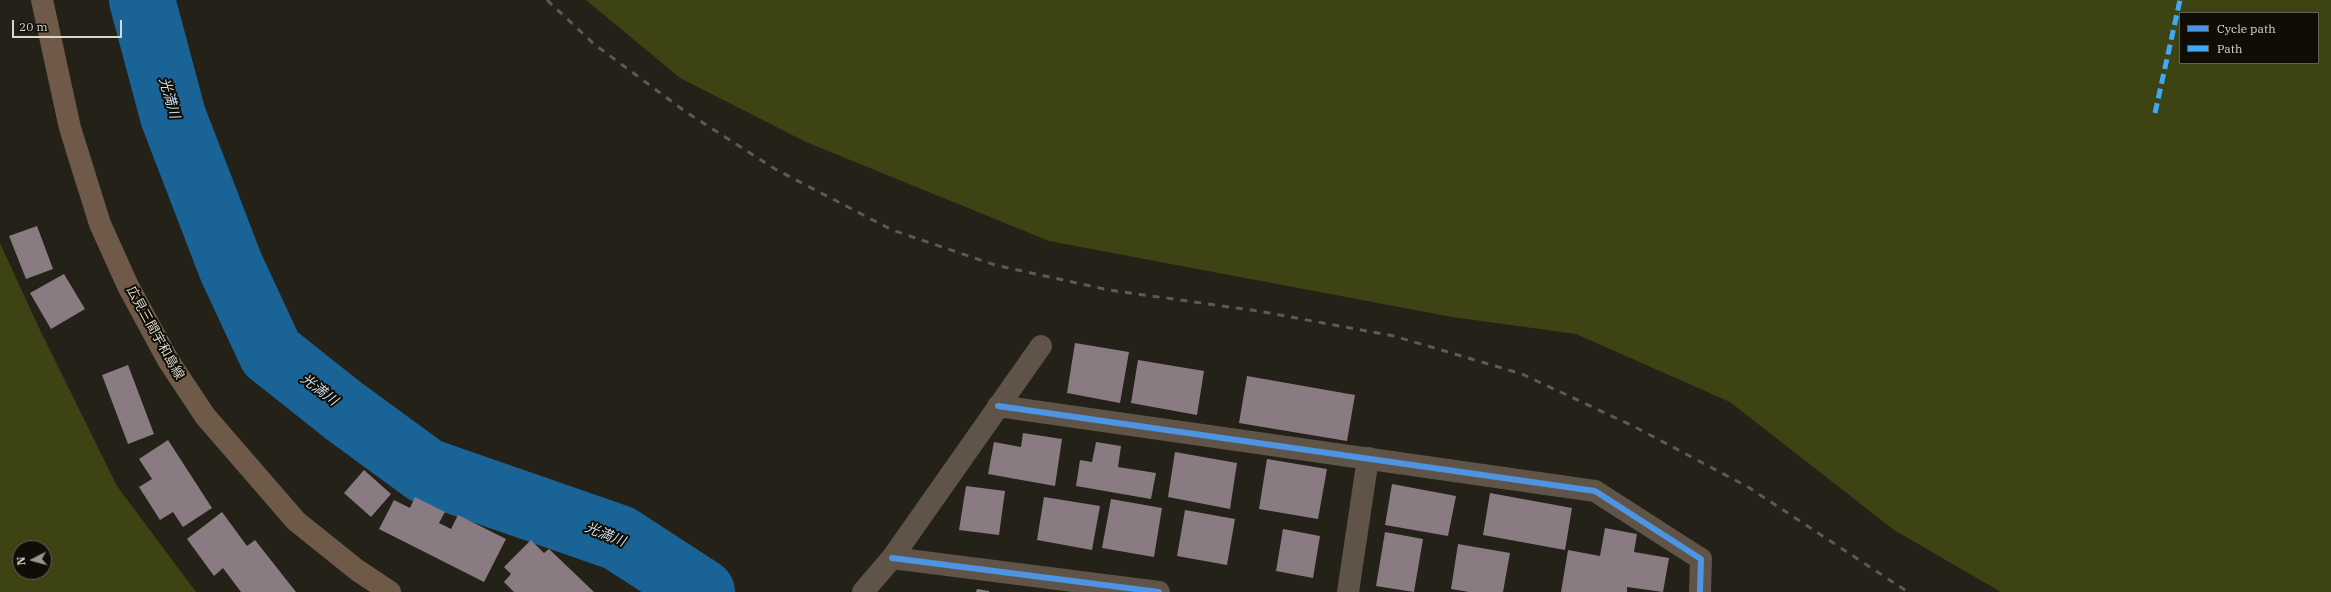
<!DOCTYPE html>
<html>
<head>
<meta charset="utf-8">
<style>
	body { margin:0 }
	#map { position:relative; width:2331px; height:592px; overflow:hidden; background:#232118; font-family:"IBM Plex Serif",serif }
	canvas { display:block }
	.legend { position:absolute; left:2179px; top:12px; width:140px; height:52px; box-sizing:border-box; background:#0f0d06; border:1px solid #605e55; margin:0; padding:5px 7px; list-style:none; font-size:12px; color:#d9d7cc }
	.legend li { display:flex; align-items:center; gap:8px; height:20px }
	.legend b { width:20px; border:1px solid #605e55 }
	.north { position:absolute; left:12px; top:540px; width:40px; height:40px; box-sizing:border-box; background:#0f0d06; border:1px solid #605e55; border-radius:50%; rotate:264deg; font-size:11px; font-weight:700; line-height:16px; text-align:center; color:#d9d7cc }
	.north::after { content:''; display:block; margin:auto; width:14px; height:18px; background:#99978d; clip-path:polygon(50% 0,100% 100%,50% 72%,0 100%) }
	.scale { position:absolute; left:12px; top:20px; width:110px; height:18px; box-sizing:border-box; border:2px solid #d9d7cc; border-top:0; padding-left:5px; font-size:12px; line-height:14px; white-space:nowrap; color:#d9d7cc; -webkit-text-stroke:3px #0f0d06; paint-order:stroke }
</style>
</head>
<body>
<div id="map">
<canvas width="2331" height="592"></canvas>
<ul class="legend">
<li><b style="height:5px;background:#4d94e3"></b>Cycle path</li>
<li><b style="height:5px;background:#3fa9f5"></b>Path</li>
</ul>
<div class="north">N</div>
<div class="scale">20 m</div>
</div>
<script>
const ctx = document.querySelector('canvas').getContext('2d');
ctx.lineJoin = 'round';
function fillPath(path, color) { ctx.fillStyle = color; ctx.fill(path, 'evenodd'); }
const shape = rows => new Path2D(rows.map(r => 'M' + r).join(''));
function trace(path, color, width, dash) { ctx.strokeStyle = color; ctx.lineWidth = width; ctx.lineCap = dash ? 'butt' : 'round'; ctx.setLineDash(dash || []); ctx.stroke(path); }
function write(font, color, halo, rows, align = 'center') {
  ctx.font = font + ' "IBM Plex Serif","Noto Sans JP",serif'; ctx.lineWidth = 4; ctx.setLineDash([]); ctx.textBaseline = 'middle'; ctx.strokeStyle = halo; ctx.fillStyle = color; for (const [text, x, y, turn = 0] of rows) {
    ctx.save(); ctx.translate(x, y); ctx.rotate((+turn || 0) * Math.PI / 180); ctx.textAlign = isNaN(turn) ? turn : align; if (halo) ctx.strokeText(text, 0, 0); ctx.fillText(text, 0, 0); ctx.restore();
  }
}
fillPath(shape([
	[586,0,2331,0,2331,592,2001,592,1894,530,1730,402,1576,334,1452,317,1049,241,806,142,680,78],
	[2180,13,2318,13,2318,63,2180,63],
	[0,243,40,330,117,486,196,592,0,592],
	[20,548,44,548,44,572,20,572]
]), '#3e4314');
trace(shape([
	[142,0,173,116,231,267,271,353,344,411,426,471,619,538,702,592]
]), '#1a6396', 66);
fillPath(shape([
	[37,226,53,269,26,279,9,236],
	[64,274,85,309,51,329,30,293],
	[1075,343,1129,352,1120,403,1067,393],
	[1138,360,1204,371,1197,415,1131,403],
	[128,365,154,434,128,444,102,375],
	[1247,376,1355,395,1347,441,1239,423],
	[1023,433,1062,439,1055,486,988,474,994,442,1021,447],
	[168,440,212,508,183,527,173,512,160,520,139,487,152,479,139,459],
	[1096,442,1121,446,1118,467,1156,473,1151,499,1076,486,1080,460,1092,462],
	[1175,452,1237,463,1230,509,1168,497],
	[1267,459,1327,469,1318,519,1259,509],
	[364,470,391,494,371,517,344,493],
	[1392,484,1456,496,1448,536,1385,525],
	[966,486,1005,491,999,535,959,530],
	[1490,493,1572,508,1565,550,1483,535],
	[415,497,445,512,439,523,451,529,458,515,506,539,484,582,379,529,394,500,410,508],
	[1044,497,1100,506,1092,550,1037,540],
	[1111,499,1162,508,1154,557,1102,548],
	[1185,510,1235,519,1227,565,1177,556],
	[222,512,247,546,255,540,296,592,241,592,223,568,214,576,187,539],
	[1605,528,1637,534,1634,552,1669,558,1663,592,1627,587,1627,592,1561,592,1568,550,1600,556],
	[1283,529,1320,536,1313,578,1276,571],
	[1385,532,1423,539,1414,592,1376,586],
	[531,540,544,553,549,549,594,592,514,592,504,582,511,574,504,567],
	[1458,544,1510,553,1503,592,1469,592,1451,589],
	[977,589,989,591,989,592,976,592]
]), '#8a7b83');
trace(shape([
	[998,406,1595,491,1701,559,1700,592],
	[892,558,1159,592],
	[863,592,892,558,1041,346],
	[1348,592,1368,458]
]), '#605348', 22);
trace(shape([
	[42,0,70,128,100,224,128,286,168,360,205,416,296,521,357,570,390,592]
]), '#6f5a49', 22);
trace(shape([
	[547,0,594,44,686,112,775,169,892,230,995,265,1109,290,1258,311,1394,336,1522,374,1635,427,1748,487,1908,592]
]), '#61584f', 3, [7, 7]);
trace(shape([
	[2155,113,2180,0]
]), '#3fa9f5', 5, [10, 5]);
trace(shape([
	[998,406,1595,491,1701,559,1700,592],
	[892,558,1159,592]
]), '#4d94e3', 6);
write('13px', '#d9d7cc', '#0f0d06', [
	["広見三間宇和島線",155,333,61]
]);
write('italic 14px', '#cbdded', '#0f0d06', [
	["光満川",169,98,74],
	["光満川",319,390,37],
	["光満川",605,535,22]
]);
</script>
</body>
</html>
